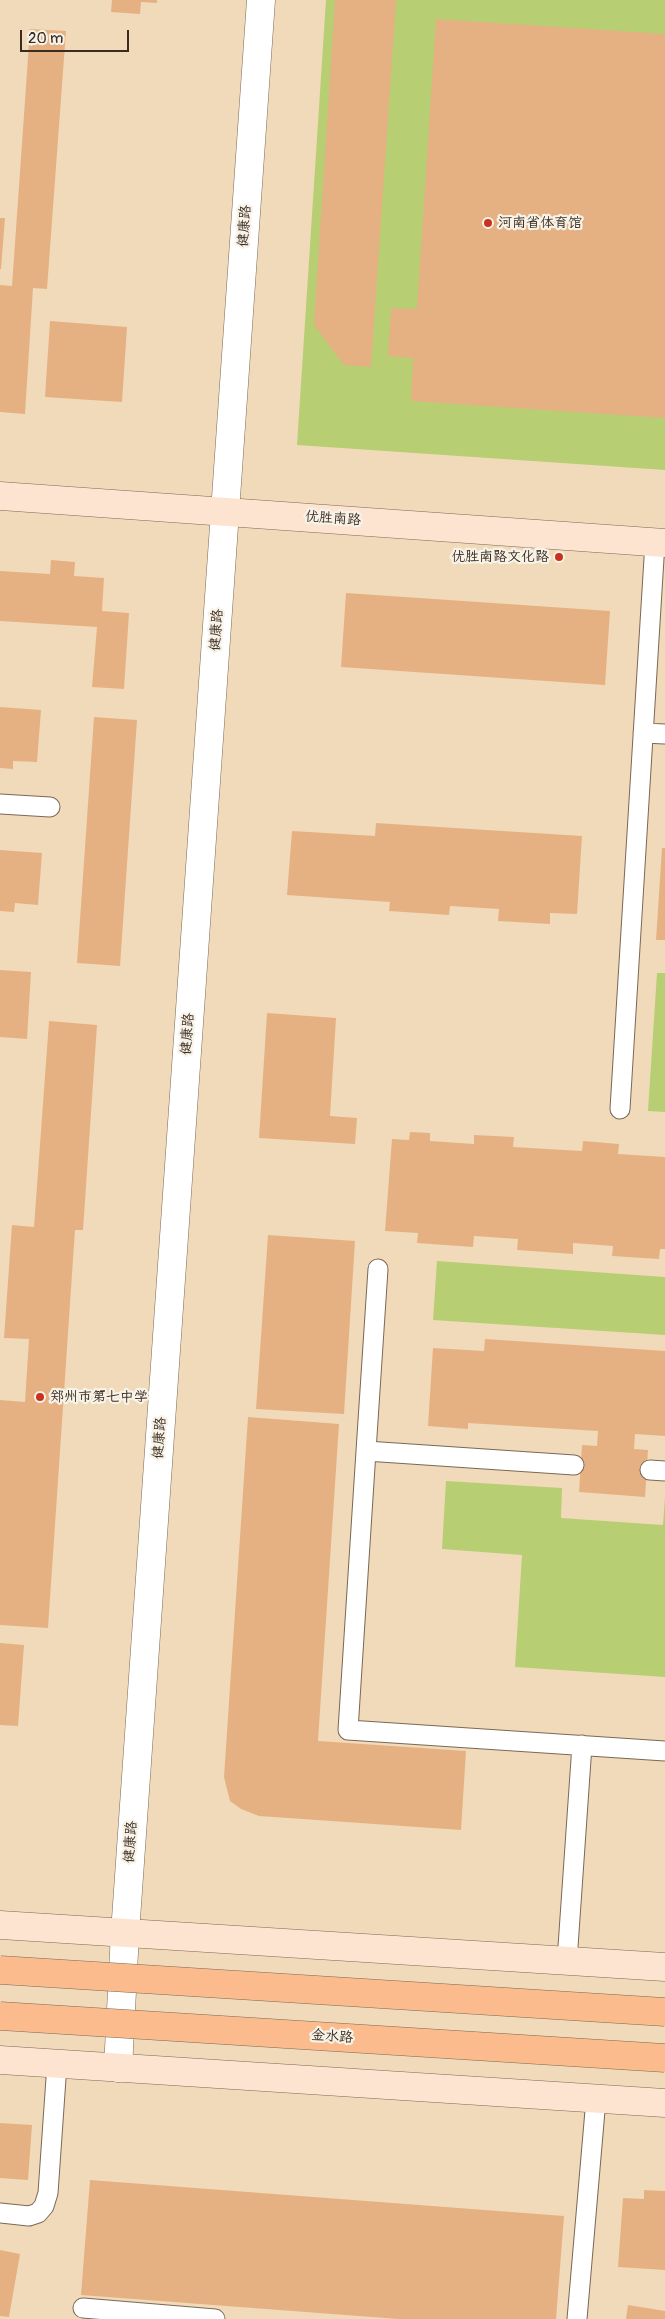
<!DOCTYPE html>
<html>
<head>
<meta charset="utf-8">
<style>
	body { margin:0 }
	#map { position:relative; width:665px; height:2319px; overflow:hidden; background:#f1daba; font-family:Pangolin,sans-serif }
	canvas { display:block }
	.scale { position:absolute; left:20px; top:30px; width:109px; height:22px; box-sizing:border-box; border:2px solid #3b2a1e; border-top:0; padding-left:6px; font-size:15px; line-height:18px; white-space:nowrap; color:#3b2a1e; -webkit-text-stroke:4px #f7f3e8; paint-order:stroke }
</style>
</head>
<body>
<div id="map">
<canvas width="665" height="2319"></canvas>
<div class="scale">20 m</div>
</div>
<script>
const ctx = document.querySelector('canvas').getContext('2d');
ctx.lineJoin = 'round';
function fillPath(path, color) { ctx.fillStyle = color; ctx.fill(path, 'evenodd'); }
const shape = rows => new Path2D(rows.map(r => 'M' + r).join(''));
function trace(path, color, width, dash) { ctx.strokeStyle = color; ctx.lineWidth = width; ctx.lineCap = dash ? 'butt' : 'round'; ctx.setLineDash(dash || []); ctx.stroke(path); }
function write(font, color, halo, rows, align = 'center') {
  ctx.font = font + ' Pangolin,"LXGW WenKai TC",sans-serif'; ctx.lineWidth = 4.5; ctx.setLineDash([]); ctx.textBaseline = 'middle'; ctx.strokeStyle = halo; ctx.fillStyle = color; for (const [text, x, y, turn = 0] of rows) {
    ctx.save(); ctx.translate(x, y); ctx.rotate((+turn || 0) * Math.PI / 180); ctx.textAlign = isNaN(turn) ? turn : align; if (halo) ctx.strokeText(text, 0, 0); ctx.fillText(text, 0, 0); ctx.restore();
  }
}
fillPath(shape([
	[326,0,665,0,665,470,297,445],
	[657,973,665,973,665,1112,648,1111],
	[437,1261,665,1277,665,1335,433,1320],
	[446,1481,562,1488,561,1518,663,1525,665,1497,665,1677,515,1667,522,1555,442,1549]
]), '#b7ce72');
fillPath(shape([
	[112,0,157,0,157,3,141,2,140,14,111,12],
	[335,0,396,0,371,367,344,365,314,325],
	[436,19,665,34,665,418,411,401,413,358,388,356,391,308,417,309],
	[30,29,66,31,47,289,33,288,25,414,0,412,0,285,12,286],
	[0,218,5,218,1,269,0,269],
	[50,321,127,327,122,402,45,397],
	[51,560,75,562,74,576,104,578,102,611,129,613,124,689,92,687,97,627,0,621,0,571,50,574],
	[346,593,610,611,605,685,341,667],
	[0,707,41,710,37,762,13,761,13,769,0,768],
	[94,717,137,720,120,966,77,963],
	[376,823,582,836,577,914,550,913,550,924,498,921,499,909,450,906,449,915,389,911,390,902,287,895,292,831,375,836],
	[662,848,665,848,665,940,656,940],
	[0,850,42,853,38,905,15,903,14,912,0,911],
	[0,970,31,972,27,1039,0,1037],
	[267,1013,336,1018,330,1116,357,1118,355,1144,259,1138],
	[49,1021,97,1025,83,1230,75,1230,48,1628,0,1625,0,1400,25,1402,29,1339,4,1338,12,1225,34,1227],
	[410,1132,430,1133,430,1141,474,1144,474,1135,514,1137,513,1147,582,1151,583,1141,619,1144,618,1154,665,1157,665,1249,660,1249,659,1259,612,1256,613,1246,573,1243,573,1254,517,1250,518,1239,474,1236,473,1247,417,1243,418,1233,385,1231,392,1139,409,1140],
	[268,1235,355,1241,344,1414,256,1409],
	[485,1339,665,1351,665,1436,635,1434,634,1449,648,1450,645,1497,579,1492,582,1445,597,1446,598,1431,468,1423,468,1429,428,1426,433,1348,484,1351],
	[248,1417,339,1424,318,1741,466,1751,461,1830,259,1816,241,1809,230,1801,224,1777],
	[0,1643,24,1645,18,1726,0,1725],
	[0,2123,32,2125,28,2180,0,2178],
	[90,2180,564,2216,556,2319,398,2319,81,2295],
	[644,2190,665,2191,665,2270,618,2267,623,2198,644,2199],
	[0,2250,20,2254,9,2317,0,2316],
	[628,2305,665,2311,665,2319,626,2319]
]), '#e6b182');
const lane = shape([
	[643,733,665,734],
	[0,804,50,807],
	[620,1109,655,542],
	[366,1451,378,1269],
	[574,1465,366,1451,348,1730,665,1751],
	[650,1470,665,1471],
	[567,1961,582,1745],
	[0,2213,29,2216,38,2213,44,2206,48,2193,57,2064],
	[83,2308,215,2319],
	[577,2319,596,2099]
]);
const street = shape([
	[118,2068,125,1933,261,0]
]);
const secondary = shape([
	[0,496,665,543],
	[0,1925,665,1967],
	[0,2060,665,2103]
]);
trace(lane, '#7b6855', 21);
trace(street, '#7b6855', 29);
trace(secondary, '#7b6855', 29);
trace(lane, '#fff', 19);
trace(street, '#fff', 28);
trace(secondary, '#fde4d1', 28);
const primaryBridge = shape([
	[0,1970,665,2012],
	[0,2016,665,2058]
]);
trace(primaryBridge, '#7b6855', 29, []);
trace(primaryBridge, '#fbbb8c', 28);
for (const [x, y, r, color] of [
	[488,223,5,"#c8321e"],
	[559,557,5,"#c8321e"],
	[40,1397,5,"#c8321e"]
]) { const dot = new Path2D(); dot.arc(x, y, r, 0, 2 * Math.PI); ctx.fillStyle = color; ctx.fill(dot); trace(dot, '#f7f3e8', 2); }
write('14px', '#3b2a1e', '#f7f3e8', [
	["河南省体育馆",498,223],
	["优胜南路文化路",549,557,"right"],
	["郑州市第七中学",50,1397]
], 'left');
write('14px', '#3b2a1e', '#f7f3e8', [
	["健康路",245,226,-86],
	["优胜南路",333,519,4],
	["健康路",217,630,-86],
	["健康路",188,1034,-86],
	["健康路",160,1438,-86],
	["健康路",131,1842,-86],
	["金水路",332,2037,4]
]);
</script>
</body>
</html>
